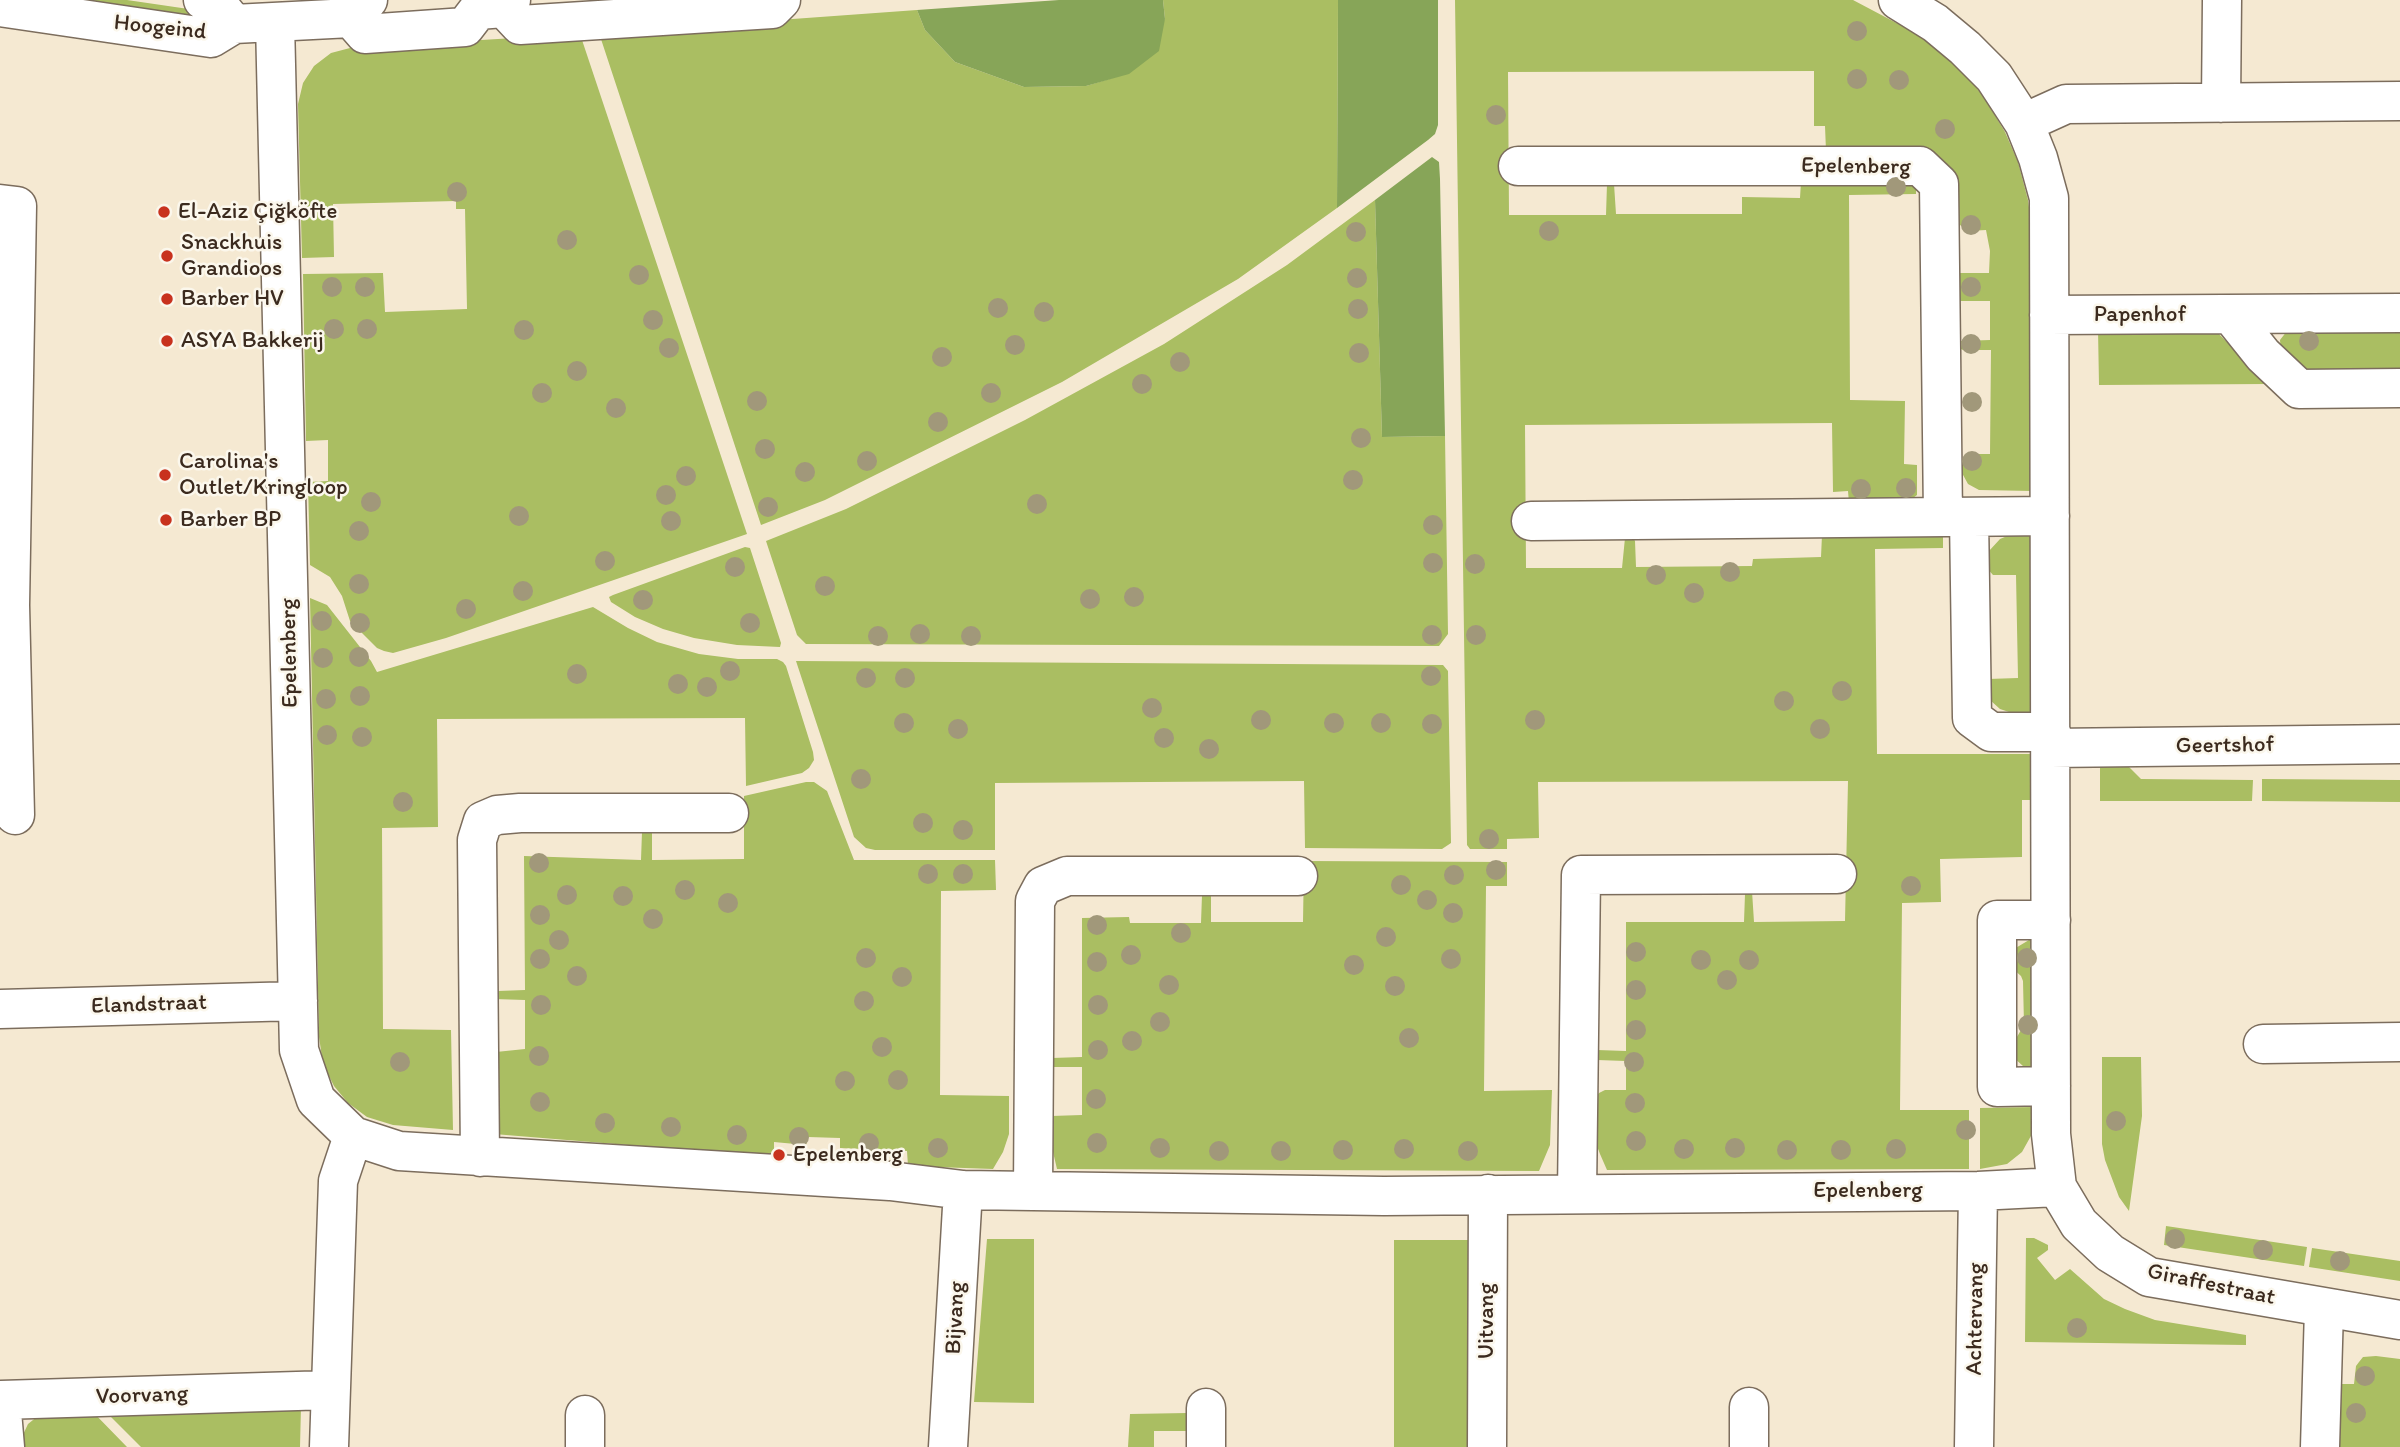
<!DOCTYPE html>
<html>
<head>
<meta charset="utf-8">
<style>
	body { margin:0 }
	canvas { display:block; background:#f5e9d2 }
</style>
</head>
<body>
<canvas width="2400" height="1447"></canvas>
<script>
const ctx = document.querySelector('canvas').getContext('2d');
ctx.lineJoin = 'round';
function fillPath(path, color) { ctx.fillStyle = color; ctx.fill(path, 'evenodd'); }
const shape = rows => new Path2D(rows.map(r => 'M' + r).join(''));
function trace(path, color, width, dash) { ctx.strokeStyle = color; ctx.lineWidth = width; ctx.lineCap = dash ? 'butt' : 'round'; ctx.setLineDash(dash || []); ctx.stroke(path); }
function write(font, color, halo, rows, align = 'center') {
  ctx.font = font + ' Itim,sans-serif'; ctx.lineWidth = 5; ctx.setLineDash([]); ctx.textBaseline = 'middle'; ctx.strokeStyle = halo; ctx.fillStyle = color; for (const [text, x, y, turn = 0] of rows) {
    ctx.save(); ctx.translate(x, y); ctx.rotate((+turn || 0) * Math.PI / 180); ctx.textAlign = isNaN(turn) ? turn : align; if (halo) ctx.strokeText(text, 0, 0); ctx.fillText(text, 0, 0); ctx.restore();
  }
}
fillPath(shape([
	[18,0,127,0,209,12,213,25],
	[1163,0,1338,0,1337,208,1238,279,1062,382,825,500,761,525,599,33,917,10,925,30,955,62,1024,87,1086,86,1129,73,1165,19],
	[1455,0,1853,0,1923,37,1957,64,1984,97,2005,132,2018,162,2028,200,2032,228,2033,491,1979,490,1968,484,1962,473,1959,462,1970,454,1990,454,1991,350,1963,350,1959,348,1961,341,1990,340,1990,301,1958,301,1958,273,1989,273,1990,251,1986,230,1969,231,1960,225,1954,187,1826,151,1825,126,1814,126,1814,71,1508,72,1509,215,1606,215,1607,184,1614,184,1616,214,1742,214,1742,197,1800,198,1801,182,1916,184,1916,194,1849,195,1850,400,1905,401,1904,464,1917,465,1917,495,1909,501,1849,503,1848,491,1833,492,1832,423,1525,425,1526,568,1622,568,1625,538,1633,538,1635,541,1636,567,1752,566,1753,559,1821,557,1822,535,1943,536,1943,548,1875,549,1877,754,2033,754,2034,800,2022,800,2022,857,1940,859,1941,902,1902,903,1900,1110,1969,1110,1969,1169,1607,1170,1600,1154,1597,1146,1594,1099,1599,1093,1605,1090,1626,1090,1626,1061,1597,1060,1597,1050,1626,1051,1626,922,1744,922,1745,894,1745,891,1752,891,1754,922,1845,921,1848,781,1538,782,1539,838,1507,839,1507,849,1470,849,1467,845],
	[580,34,747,534,446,638,393,653,384,651,377,648,350,621,342,596,330,577,310,565,308,482,328,481,328,440,306,441,303,274,383,273,385,312,467,309,465,209,456,209,456,201,333,204,334,257,302,258,298,104,303,83,314,66,331,53,350,48],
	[1375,200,1382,437,1445,436,1448,634,1439,646,806,644,797,635,766,541,846,509,1025,420,1164,344,1287,265],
	[2400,327,2400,370,2305,371,2281,352,2280,340,2287,331],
	[2098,329,2217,332,2268,384,2099,385],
	[2012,534,2033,534,2033,715,2015,714,2000,709,1990,700,1988,679,2018,678,2016,575,1993,575,1985,566,1989,551,2000,539],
	[745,547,750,548,781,643,780,647,737,645,694,638,663,629,635,617,611,602,609,597,613,595],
	[310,598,327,605,371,661,377,672,593,607,628,628,657,642,699,654,738,659,777,659,783,662,786,666,813,752,814,760,809,768,802,773,746,786,745,718,437,719,438,827,382,828,383,1029,451,1030,453,1130,393,1125,367,1117,348,1103,334,1086,323,1064,319,1037],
	[796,661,1443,665,1448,671,1451,843,1442,849,1305,848,1304,781,995,783,995,850,875,850,866,848,854,837],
	[2124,762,2141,779,2253,780,2252,801,2100,801,2100,764],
	[2262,779,2400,780,2400,802,2262,801],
	[806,782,814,782,827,791,854,860,995,860,996,890,941,891,940,1095,1009,1096,1009,1134,1003,1152,993,1169,908,1166,907,1151,840,1148,840,1138,808,1137,806,1145,774,1142,774,1157,494,1134,496,1052,525,1049,525,1000,494,999,498,991,525,990,524,856,641,860,642,832,647,829,652,833,652,860,744,859,744,796],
	[1304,861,1507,862,1507,886,1486,886,1484,1091,1552,1090,1550,1145,1539,1171,1057,1169,1053,1152,1051,1116,1082,1115,1082,1067,1051,1067,1052,1058,1082,1057,1082,918,1129,917,1130,923,1201,923,1202,895,1208,892,1211,895,1211,922,1303,922],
	[2029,940,2034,940,2034,1066,2023,1066,2013,1057,2014,1042,2024,1025,2023,981,2021,976,2011,967,2014,949],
	[2102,1057,2141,1057,2142,1116,2129,1211,2119,1197,2105,1160,2102,1144],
	[2035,1107,2032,1134,2022,1152,2007,1164,1980,1169,1980,1108],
	[2166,1226,2307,1247,2304,1266,2164,1245],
	[2026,1238,2034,1238,2048,1245,2048,1250,2037,1258,2055,1280,2070,1269,2104,1299,2125,1309,2155,1320,2246,1335,2246,1345,2025,1342],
	[987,1239,1034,1239,1034,1403,974,1402],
	[1394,1240,1472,1240,1469,1447,1394,1447],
	[2312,1248,2400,1261,2400,1281,2309,1267],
	[2376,1356,2400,1359,2400,1447,2335,1447,2336,1384,2354,1384,2356,1366,2359,1362,2363,1357],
	[301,1406,300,1447,141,1447,103,1409],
	[90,1409,127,1447,21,1447,21,1439,28,1424,38,1416],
	[1187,1413,1187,1431,1154,1431,1154,1447,1128,1447,1130,1414]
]), '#aabe62');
fillPath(shape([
	[1059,0,1163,0,1165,19,1159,51,1129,74,1086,86,1024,87,955,62,925,30,917,10],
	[1338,0,1438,0,1438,125,1435,134,1428,140,1337,208],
	[1432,157,1439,162,1440,179,1445,436,1382,437,1375,200]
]), '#87a558');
const minor = shape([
	[203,0,216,2,234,24],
	[1898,0,1935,23,1965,48,1994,77,2024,123,2038,158,2049,198,2051,1134,2057,1187,2079,1224,2110,1253,2149,1277,2400,1320],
	[0,7,211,38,234,24,351,18,368,0],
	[504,8,520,25,772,9,781,0],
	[351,18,365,34,465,27,478,10,504,8,511,0],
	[275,22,299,1050,316,1100,353,1136,399,1151,890,1181,963,1190,1384,1196,1978,1191,2057,1187],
	[2221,103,2222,0],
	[2024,123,2066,104,2400,101],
	[1518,166,1920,166,1939,184,1943,517],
	[0,204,17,206,10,605,15,815],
	[2049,315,2400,313],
	[2231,315,2263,355,2299,389,2400,388],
	[1969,517,1972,718,1991,732,2051,732],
	[1531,521,2050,516],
	[2051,748,2400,744],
	[2051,920,1997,920,1997,1087,2051,1086],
	[0,1009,298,1001],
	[2263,1044,2400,1042],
	[480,1157,477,840,483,821,497,815,520,813,729,813],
	[1033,1191,1035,901,1043,886,1067,876,1298,876],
	[1577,1193,1581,875,1837,874],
	[1749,1407,1749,1447],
	[1206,1408,1206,1447],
	[5,1447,1,1400,330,1390],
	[329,1447,338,1181,353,1136],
	[585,1447,585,1415],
	[948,1447,963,1190],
	[1487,1447,1488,1194],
	[1974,1447,1978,1191],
	[2320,1447,2324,1309]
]);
trace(minor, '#7c6d5d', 41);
trace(minor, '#fff', 38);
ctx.fillStyle = '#a1987a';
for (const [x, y] of [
	[1857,31],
	[1857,79],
	[1899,80],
	[1496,115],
	[1945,129],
	[1896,187],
	[457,192],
	[1971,225],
	[1549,231],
	[1356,232],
	[567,240],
	[639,275],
	[1357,278],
	[332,287],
	[365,287],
	[1971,287],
	[998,308],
	[1358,309],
	[1044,312],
	[653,320],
	[334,329],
	[367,329],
	[524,330],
	[2309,341],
	[1971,344],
	[1015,345],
	[669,348],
	[1359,353],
	[942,357],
	[1180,362],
	[577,371],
	[1142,384],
	[542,393],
	[991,393],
	[757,401],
	[1972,402],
	[616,408],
	[938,422],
	[1361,438],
	[765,449],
	[867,461],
	[1972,461],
	[805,472],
	[686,476],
	[1353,480],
	[1906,488],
	[1861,489],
	[666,495],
	[371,502],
	[1037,504],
	[768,507],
	[519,516],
	[671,521],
	[1433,525],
	[359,531],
	[605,561],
	[1433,563],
	[1475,564],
	[735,567],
	[1730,572],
	[1656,575],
	[359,584],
	[825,586],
	[523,591],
	[1694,593],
	[1134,597],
	[1090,599],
	[643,600],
	[466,609],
	[322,621],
	[360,623],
	[750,623],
	[920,634],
	[1432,635],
	[1476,635],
	[878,636],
	[971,636],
	[359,657],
	[323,658],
	[730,671],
	[577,674],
	[1431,676],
	[866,678],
	[905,678],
	[678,684],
	[707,687],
	[1842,691],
	[360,696],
	[326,699],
	[1784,701],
	[1152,708],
	[1261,720],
	[1535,720],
	[904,723],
	[1334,723],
	[1381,723],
	[1432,724],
	[958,729],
	[1820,729],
	[327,735],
	[362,737],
	[1164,738],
	[1209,749],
	[861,779],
	[403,802],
	[923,823],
	[963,830],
	[1489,839],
	[539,863],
	[1496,870],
	[928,874],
	[963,874],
	[1454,875],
	[1401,885],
	[1911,886],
	[685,890],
	[567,895],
	[623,896],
	[1427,900],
	[728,903],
	[1453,913],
	[540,915],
	[653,919],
	[1097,925],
	[1181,933],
	[1386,937],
	[559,940],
	[1636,952],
	[1131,955],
	[866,958],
	[2027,958],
	[540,959],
	[1451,959],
	[1701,960],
	[1749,960],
	[1097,962],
	[1354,965],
	[577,976],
	[902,977],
	[1727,980],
	[1169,985],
	[1395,986],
	[1636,990],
	[864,1001],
	[541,1005],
	[1098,1005],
	[1160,1022],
	[2028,1025],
	[1636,1030],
	[1409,1038],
	[1132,1041],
	[882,1047],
	[1098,1050],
	[539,1056],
	[400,1062],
	[1634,1062],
	[898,1080],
	[845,1081],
	[1096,1099],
	[540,1102],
	[1635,1103],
	[2116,1121],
	[605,1123],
	[671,1127],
	[1966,1130],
	[737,1135],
	[799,1137],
	[1636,1141],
	[869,1143],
	[1097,1143],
	[938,1148],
	[1160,1148],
	[1735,1148],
	[1404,1149],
	[1684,1149],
	[1896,1149],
	[1343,1150],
	[1787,1150],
	[1841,1150],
	[1219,1151],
	[1281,1151],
	[1468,1151],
	[2175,1239],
	[2263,1250],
	[2340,1261],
	[2077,1328],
	[2365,1376],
	[2356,1413]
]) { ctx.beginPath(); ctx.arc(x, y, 10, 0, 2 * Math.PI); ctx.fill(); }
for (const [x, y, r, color] of [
	[164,212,7,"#c8321e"],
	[167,256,7,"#c8321e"],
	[167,299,7,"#c8321e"],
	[167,341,7,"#c8321e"],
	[165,475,7,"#c8321e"],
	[166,520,7,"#c8321e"],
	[779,1155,7,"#c8321e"]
]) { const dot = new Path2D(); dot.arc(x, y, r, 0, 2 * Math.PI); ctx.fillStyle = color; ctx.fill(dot); trace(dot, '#fbf7ec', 2.5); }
write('23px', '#3b2a1e', '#fbf7ec', [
	["Hoogeind",160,28,6],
	["Epelenberg",1856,167,1],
	["Papenhof",2140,315],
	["Epelenberg",290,653,-91],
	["Geertshof",2225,746,-1],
	["Elandstraat",149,1005,-2],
	["Epelenberg",1868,1191],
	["Giraffestraat",2211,1285,12],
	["Bijvang",956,1318,-87],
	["Achtervang",1976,1319,-89],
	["Uitvang",1487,1321,-90],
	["Voorvang",142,1396,-2]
]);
write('23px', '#3b2a1e', '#fbf7ec', [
	["El-Aziz Çiğköfte",178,212],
	["Snackhuis",181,243],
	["Grandioos",181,269],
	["Barber HV",181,299],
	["ASYA Bakkerij",181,341],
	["Carolina's",179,462],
	["Outlet/Kringloop",179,488],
	["Barber BP",180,520],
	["Epelenberg",793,1155]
], 'left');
</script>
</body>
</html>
